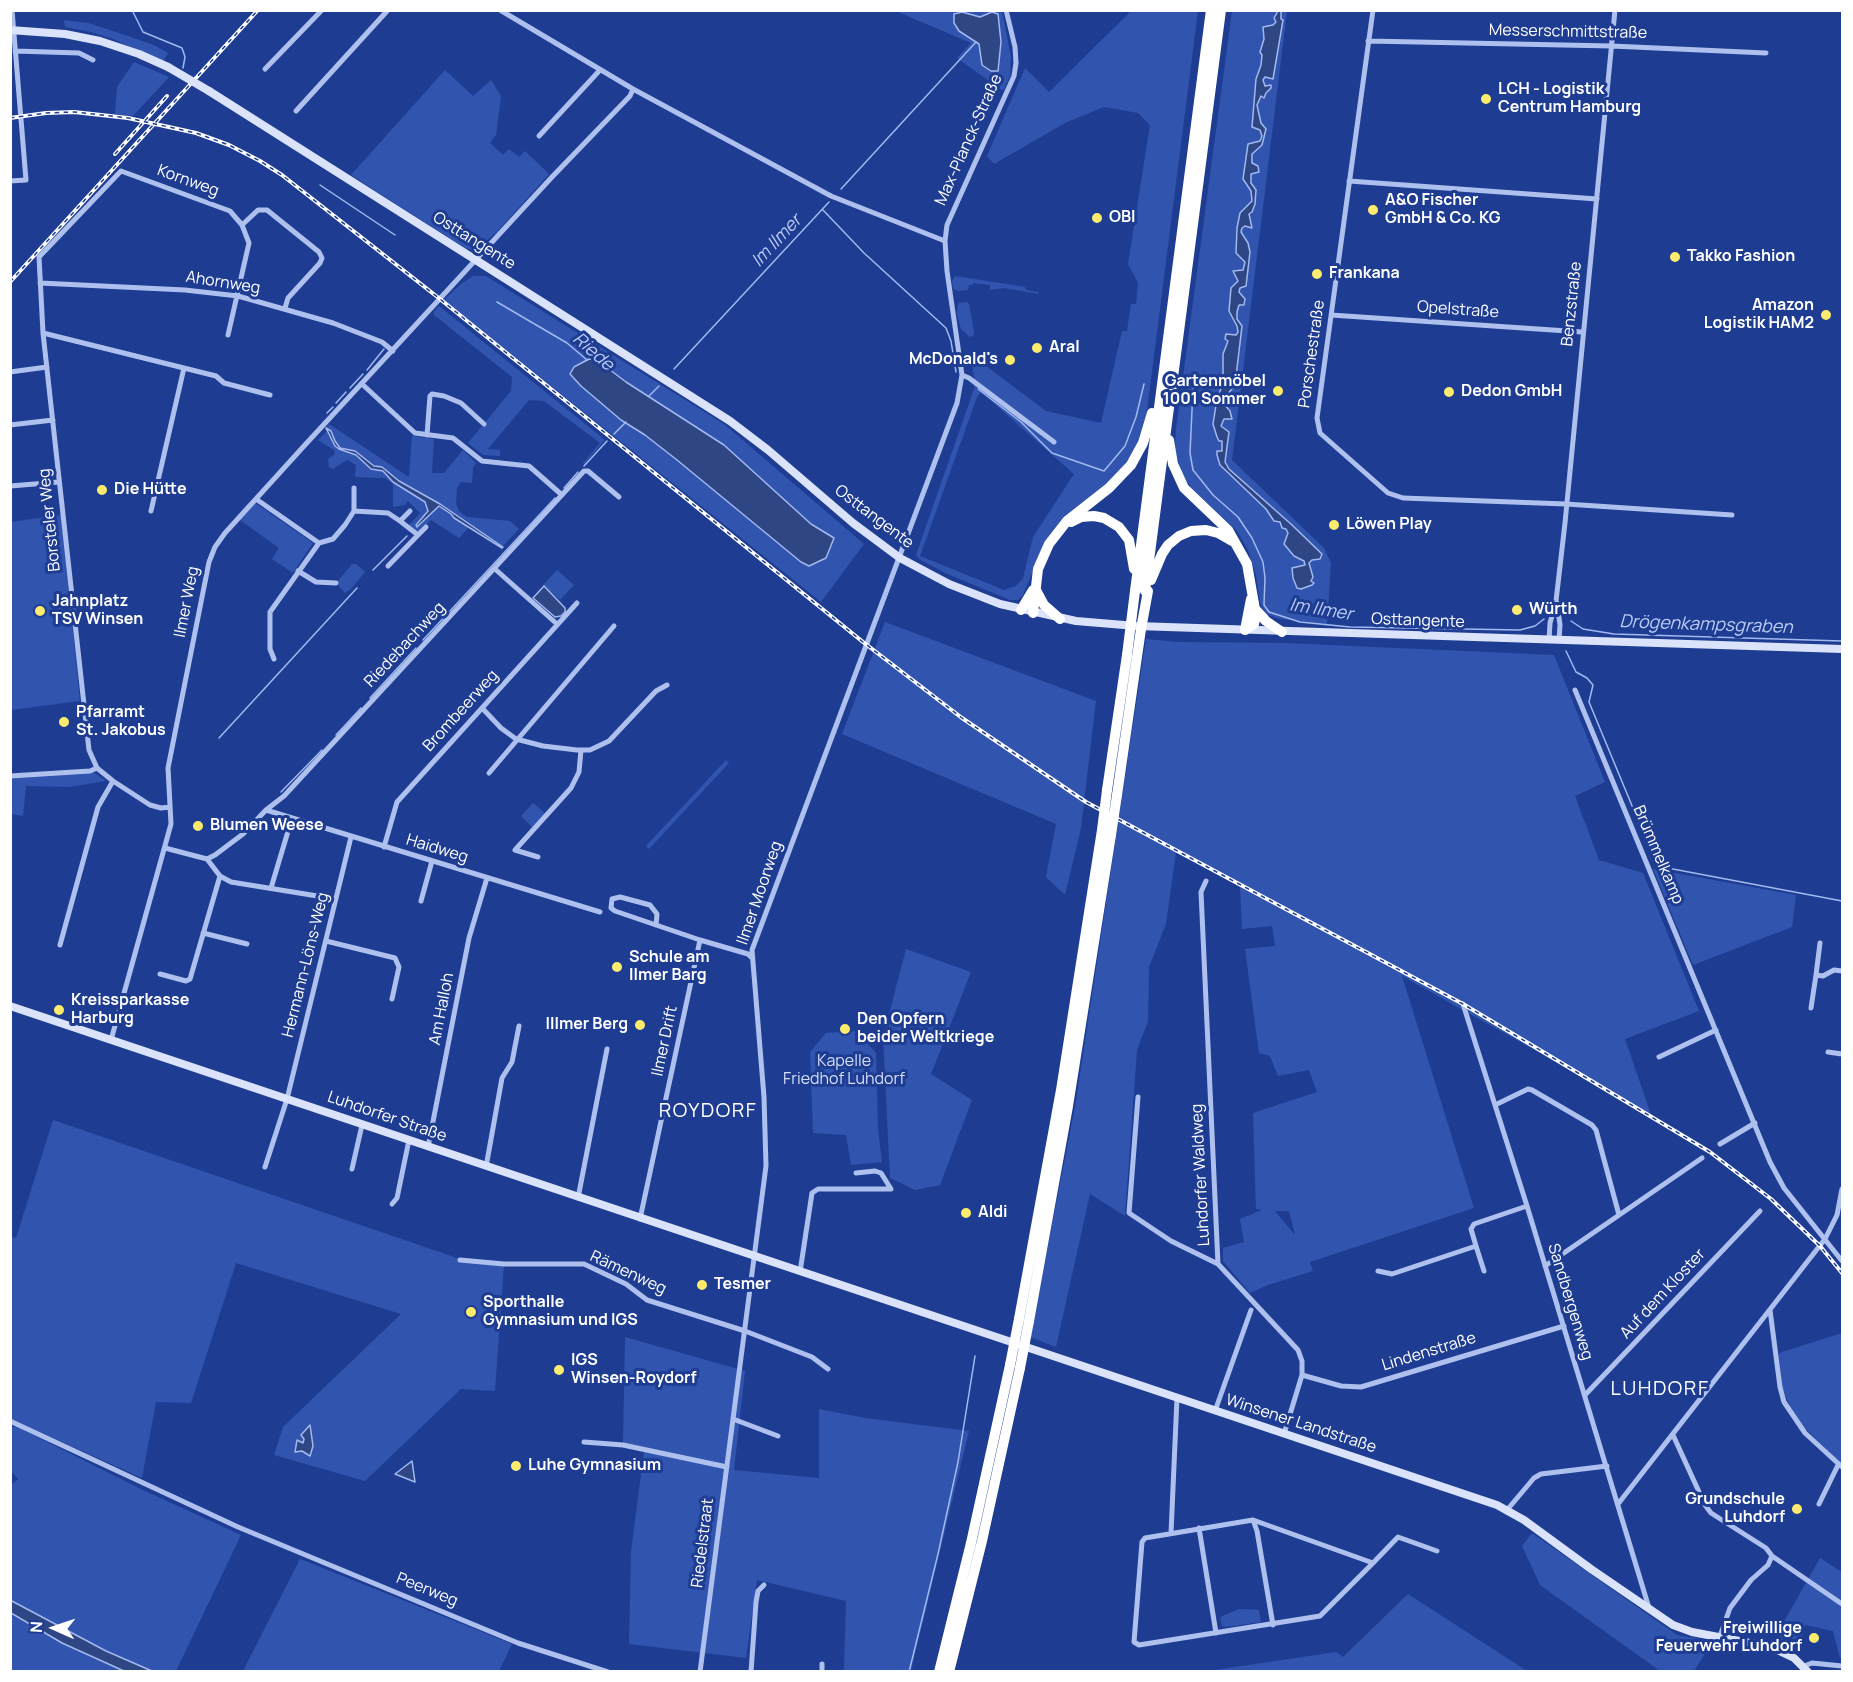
<!DOCTYPE html>
<html>
<head>
<meta charset="utf-8">
<style>
	body { margin:0 }
	#map { position:relative; width:1853px; height:1682px; overflow:hidden; background:#1e3d92; font-family:Manrope,sans-serif }
	canvas { display:block }
	.frame { position:absolute; inset:0; border:12px solid #fff; pointer-events:none }
	.north { position:absolute; left:24px; top:1598px; width:60px; height:60px; -webkit-text-stroke:4px #1e3d92; paint-order:stroke; rotate:273deg; font-size:16px; font-weight:700; line-height:24px; text-align:center; color:#fff }
	.north::after { content:''; display:block; margin:auto; width:21px; height:27px; background:#fff; clip-path:polygon(50% 0,100% 100%,50% 72%,0 100%) }
</style>
</head>
<body>
<div id="map">
<canvas width="1853" height="1682"></canvas>
<div class="frame"></div>
<div class="north">N</div>
</div>
<script>
const ctx = document.querySelector('canvas').getContext('2d');
ctx.lineJoin = 'round';
function fillPath(path, color) { ctx.fillStyle = color; ctx.fill(path, 'evenodd'); }
const shape = rows => new Path2D(rows.map(r => 'M' + r).join(''));
function trace(path, color, width, dash) { ctx.strokeStyle = color; ctx.lineWidth = width; ctx.lineCap = dash ? 'butt' : 'round'; ctx.setLineDash(dash || []); ctx.stroke(path); }
function write(font, color, halo, rows, align = 'center') {
  ctx.font = font + ' Manrope,sans-serif'; ctx.lineWidth = 6; ctx.setLineDash([]); ctx.textBaseline = 'middle'; ctx.strokeStyle = halo; ctx.fillStyle = color; for (const [text, x, y, turn = 0] of rows) {
    ctx.save(); ctx.translate(x, y); ctx.rotate((+turn || 0) * Math.PI / 180); ctx.textAlign = isNaN(turn) ? turn : align; if (halo) ctx.strokeText(text, 0, 0); ctx.fillText(text, 0, 0); ctx.restore();
  }
}
fillPath(shape([
	[896,11,1002,11,1011,57,1010,76,1003,91,957,58,971,43],
	[1131,11,1198,11,1146,418,1141,440,1130,462,1040,554,1023,595,1018,600,1010,600,945,573,919,559,916,555,974,389,974,377,970,354,1046,411,1101,423,1122,331,1127,331,1131,304,1136,304,1138,283,1128,264,1150,125,1138,113,1104,107,1065,123,994,164,987,156,1025,68,1049,92],
	[981,392,1074,474,1033,537,1023,578,1016,586,1004,590,920,556,977,397],
	[1232,11,1287,11,1232,460,1324,548,1331,563,1327,624,1280,619,1266,614,1260,603,1256,575,1248,550,1237,531,1192,489,1181,473,1175,450,1176,429],
	[64,20,88,23,116,32,154,45,168,53,163,62,113,39,91,32,65,27],
	[134,62,169,77,133,116,115,114,117,87],
	[445,70,473,96,491,80,501,96,496,135,490,143,503,155,509,149,519,157,525,151,549,174,497,232,479,247,472,250,465,248,351,175],
	[473,276,486,276,724,424,864,544,821,602,444,300,461,284],
	[597,360,625,382,724,445,811,524,834,538,826,557,809,565,801,562,677,460,645,435,621,420,581,386,575,380,574,367],
	[955,276,1025,287,1026,290,1038,292,1039,294,1004,288,990,290,990,285,973,283,973,285,969,285,968,290,958,291,953,289,952,281],
	[967,302,969,304,974,332,973,336,970,337,961,329,957,315,958,303],
	[439,306,605,440,584,464,583,463,600,443,544,401,529,400,488,449,500,450,500,456,483,455,468,443,511,391,512,377,434,315,434,311],
	[329,424,409,477,412,436,434,439,432,473,444,473,463,450,476,463,473,468,472,483,461,482,457,488,456,504,460,512,467,517,510,521,519,529,503,546,471,525,459,538,431,520,418,533,409,525,420,513,408,501,405,505,393,507,393,484,385,478,355,477,356,465,347,460,333,469,329,467,328,459,335,454,334,450,318,440,327,431,325,429],
	[255,503,313,543,293,573,272,559,279,548,240,520],
	[61,515,80,701,11,710,10,522],
	[352,564,356,564,365,572,351,589,345,593,338,585,338,581],
	[557,570,574,585,560,600,543,585],
	[885,622,1096,701,1081,828,1065,895,1046,877,1056,824,842,734],
	[1146,639,1178,642,1284,643,1554,655,1605,782,1575,796,1599,860,1643,873,1699,1011,1625,1039,1651,1115,1402,976,1474,1208,1310,1262,1313,1271,1268,1285,1250,1293,1223,1261,1223,1248,1244,1242,1240,1219,1262,1210,1256,1209,1253,1113,1317,1092,1309,1070,1278,1076,1270,1056,1259,1053,1245,949,1275,946,1272,926,1242,929,1240,887,1176,852,1166,924,1149,967,1148,1021,1137,1050,1125,1216,1090,1194,1056,1347,1030,1337,1075,1107],
	[1275,1211,1289,1211,1295,1234,1294,1234],
	[726,760,729,763,649,849,646,846],
	[93,772,106,781,69,787,26,786,23,816,11,814,11,777],
	[533,803,546,814,533,828,521,816],
	[1653,869,1796,895,1792,927,1693,965],
	[906,949,971,972,931,1074,972,1100,940,1185,915,1190,890,1178,883,1037],
	[856,1031,876,1053,878,1129,882,1162,851,1165,846,1135,813,1133,810,1052,826,1033],
	[53,1120,460,1259,504,1264,495,1391,461,1389,365,1481,274,1455,283,1427,401,1314,236,1263,191,1403,156,1402,142,1478,11,1419,11,1237,16,1238],
	[1842,1333,1842,1465,1794,1417,1782,1386,1779,1353],
	[625,1337,745,1371,734,1470,819,1478,819,1409,865,1418,969,1431,911,1671,844,1671,846,1601,757,1580,746,1658,629,1644,631,1552,644,1451,623,1445],
	[11,1427,17,1427,141,1489,241,1535,176,1671,152,1671,106,1651,11,1600,10,1486,18,1479,10,1470],
	[1532,1533,1677,1635,1713,1641,1694,1671,1660,1671,1540,1585,1522,1546],
	[1820,1558,1842,1572,1842,1656,1840,1658,1833,1631,1805,1625,1801,1642,1773,1641],
	[300,1559,512,1644,499,1671,243,1671],
	[1408,1594,1527,1671,1208,1671,1336,1652,1343,1657],
	[1239,1609,1259,1610,1261,1622,1226,1627,1222,1626,1220,1617],
	[10,1614,62,1643,124,1671,11,1671]
]), '#3155af');
const water = shape([
	[1278,11,1281,11,1281,19,1283,20,1273,79,1265,77,1263,80,1265,86,1271,85,1271,88,1266,93,1264,98,1261,96,1257,105,1261,123,1266,129,1262,145,1252,154,1252,163,1258,166,1259,172,1251,174,1251,183,1256,190,1255,204,1252,212,1249,214,1252,228,1245,226,1242,228,1241,232,1248,243,1250,252,1246,286,1240,288,1239,292,1245,299,1244,305,1239,305,1237,312,1237,319,1242,326,1235,385,1227,395,1231,402,1224,404,1230,411,1232,419,1224,419,1221,426,1229,432,1225,462,1229,469,1292,525,1322,554,1320,559,1312,560,1309,563,1313,577,1311,581,1314,583,1312,585,1301,589,1297,588,1293,578,1292,568,1305,565,1304,561,1294,556,1284,544,1288,533,1286,529,1282,528,1280,522,1274,521,1266,509,1220,465,1217,455,1217,451,1222,451,1222,441,1219,441,1217,437,1213,424,1217,399,1222,386,1232,383,1233,378,1223,375,1223,354,1228,341,1225,339,1226,334,1236,335,1238,332,1237,326,1229,311,1231,288,1238,281,1233,271,1243,270,1245,262,1236,253,1237,228,1240,213,1252,201,1251,191,1243,179,1248,144,1260,141,1262,136,1260,130,1252,127,1256,79,1261,65,1262,55,1260,52,1264,39,1263,27,1273,25,1276,22,1274,18,1278,11],
	[962,12,980,17,992,12,998,14,1001,42,998,71,991,71,982,65,979,44,959,31,954,23,954,14,962,12],
	[589,359,597,360,626,382,724,445,811,524,834,538,826,558,809,566,801,562,677,460,645,435,621,420,581,386,570,374,574,367,589,359],
	[326,428,331,431,335,441,340,448,355,451,374,466,382,467,399,481,440,504,503,547,502,548,454,518,451,514,439,506,417,527,416,525,428,511,425,502,393,482,383,471,371,469,356,455,339,449,335,446,326,428],
	[544,586,565,608,565,612,561,616,555,617,533,598,544,586],
	[310,1425,313,1446,310,1456,302,1451,295,1452,297,1440,303,1443,304,1439,301,1435,310,1425],
	[412,1461,415,1482,395,1474,412,1461],
	[10,1600,106,1651,152,1671,124,1671,62,1643,11,1613,10,1600]
]);
fillPath(water, '#2f4685');
trace(water, '#a2b9f0', 1.5);
trace(shape([
	[132,10,143,32,182,48,185,57,183,68],
	[320,185,395,235],
	[841,189,976,42],
	[823,210,864,253,946,328,951,341,956,372],
	[497,302,567,343,587,360],
	[674,369,829,202],
	[367,370,384,349],
	[350,388,363,374],
	[978,389,1021,422,1052,453,1104,471,1125,446,1136,417,1144,384],
	[1193,389,1190,453,1193,470,1213,495,1238,517,1252,538,1263,562,1265,578,1264,605,1269,612,1300,622,1350,627,1520,630,1535,626,1544,619],
	[649,396,659,386],
	[336,403,346,392],
	[327,413,333,407],
	[614,434,626,422],
	[584,466,607,441],
	[564,488,578,472],
	[373,570,407,536],
	[1571,621,1583,629,1614,634,1842,641],
	[423,640,555,498],
	[1566,651,1576,672,1587,678,1593,685,1589,702,1657,866,1842,901],
	[370,698,416,648],
	[336,735,361,708],
	[219,738,357,588],
	[281,792,322,750],
	[909,1672,938,1554,958,1462,975,1356]
]), '#a2b9f0', 1.5);
trace(shape([
	[500,10,633,89,831,196,945,241],
	[1373,10,1317,418,1320,433,1388,493,1403,498,1566,504,1732,515],
	[1368,41,1612,46,1766,53],
	[15,51,79,53,93,60],
	[265,69,322,10],
	[296,111,388,10],
	[539,136,600,70],
	[10,181,26,180,12,10],
	[1349,181,1597,199],
	[242,225,258,210,267,210,319,252,322,258,320,263,288,298,285,308],
	[40,283,185,290,238,296,333,323,382,342,393,351],
	[1331,315,1582,332],
	[43,333,216,376,224,383,270,395],
	[10,372,47,367],
	[962,375,969,378,1054,442],
	[362,384,415,433,453,438,482,461,529,466,562,495],
	[10,425,53,420],
	[427,435,430,396,432,394,444,396,461,403,484,424],
	[10,486,59,482],
	[256,499,319,543,333,539,345,525,354,511,354,488],
	[151,511,184,368],
	[354,511,388,513,400,521,410,511],
	[418,535,426,527],
	[388,566,418,535,400,521],
	[495,569,557,624],
	[298,571,316,582,336,583],
	[1557,603,1560,625,1559,640],
	[1549,640,1550,623,1556,601,1565,523,1615,10],
	[274,659,270,649,270,612,319,543],
	[1575,690,1770,1162,1784,1188,1842,1261],
	[482,708,501,728,516,739,543,746,577,750,590,750,609,741,656,691,667,685],
	[489,773,614,626],
	[10,776,90,771,97,768],
	[170,807,161,808,150,805,113,781,97,768,89,750,43,333,39,257,121,171,230,211,242,225,249,243,228,335],
	[266,810,600,912],
	[384,847,397,802,577,603],
	[165,848,207,859],
	[538,857,515,850,571,788,579,772,581,750],
	[207,859,215,855,243,834,266,810,284,796,584,471,588,471,619,497],
	[207,859,220,876,231,882,336,899],
	[1206,881,1201,892,1218,1264],
	[271,888,292,818],
	[421,901,432,861],
	[656,925,657,914,650,905,620,897,612,899,611,908,615,911,700,940,748,954,752,958],
	[203,933,247,944],
	[326,941,395,958,399,967,392,999],
	[60,945,98,807,113,781],
	[160,974,186,981,190,979,220,876],
	[1816,975,1820,943],
	[1463,1004,1527,1206,1649,1608],
	[1811,1008,1816,975,1823,976,1834,970,1842,971],
	[111,1040,171,824,168,768,209,562,215,547,225,533,304,446,552,177,630,96,633,89],
	[1828,1052,1842,1054],
	[1659,1057,1716,1030],
	[1138,1097,1129,1213,1171,1241,1218,1264,1298,1350,1302,1361,1302,1375,1284,1434],
	[1495,1105,1528,1089,1532,1090,1592,1125,1596,1130,1619,1215],
	[1720,1144,1755,1123],
	[428,1147,469,938,487,878],
	[265,1167,287,1099,351,837],
	[486,1167,502,1078,512,1062,519,1026],
	[352,1169,362,1125],
	[578,1198,607,1049],
	[392,1204,397,1198,409,1140],
	[640,1219,700,940],
	[1476,1246,1484,1271],
	[460,1260,504,1264,584,1264,626,1284,647,1300,745,1331,812,1357,828,1369],
	[1545,1266,1702,1158],
	[1378,1271,1392,1274,1476,1246,1471,1229,1474,1224,1527,1206],
	[800,1272,812,1193,818,1189,891,1189,881,1173,875,1171,856,1173],
	[1770,1310,1780,1387,1784,1402,1805,1433,1842,1467],
	[1302,1375,1341,1386,1361,1387,1564,1326],
	[1585,1395,1760,1211],
	[1215,1411,1251,1310],
	[733,1419,778,1436],
	[10,1421,238,1527,518,1643,608,1672],
	[1673,1435,1705,1505,1711,1513,1766,1548,1772,1556,1842,1604],
	[584,1442,623,1445,727,1467],
	[1618,1504,1825,1239,1837,1215,1842,1189],
	[1819,1504,1838,1465],
	[1507,1510,1534,1478,1541,1474,1607,1466],
	[1253,1520,1257,1531,1273,1625],
	[1199,1528,1216,1633],
	[1171,1533,1177,1398],
	[1373,1563,1320,1616,1139,1645,1134,1642,1142,1542,1145,1538,1253,1520,1373,1563,1398,1537,1437,1551],
	[1720,1636,1730,1608,1751,1580,1768,1565,1772,1556],
	[1804,1666,1812,1663,1842,1666],
	[700,1672,766,1166,764,1097,752,950,957,403,962,375,947,271,945,241,947,225,1014,76,1016,63,1015,47,1006,10],
	[751,1672,756,1602,758,1591,764,1585],
	[822,1672,822,1664]
]), '#aec1ee', 5);
trace(shape([
	[10,30,65,34,100,41,139,54,168,67],
	[209,91,730,421,768,450,853,523,900,558,949,584,1000,604,1076,621,1136,626,1842,649],
	[10,1006,1497,1505,1524,1520,1591,1569,1673,1625,1692,1632,1771,1647,1794,1658,1808,1672]
]), '#dbe3fa', 8);
trace(shape([
	[1169,440,1173,464,1184,488,1228,530,1247,564,1256,615,1254,624,1245,630],
	[1071,522,1081,517,1094,516,1104,518,1119,527,1129,540,1134,569],
	[1151,580,1162,554,1168,545,1179,536,1191,531,1206,530,1218,533,1232,541],
	[1036,590,1044,605,1060,619],
	[1135,591,1211,10],
	[1145,591,1221,10],
	[1255,609,1266,621,1282,632],
	[1021,610,1033,590],
	[1033,613,1038,569,1049,544,1067,521,1109,488,1131,465,1143,443,1152,413],
	[1245,630,1251,599],
	[1107,790,1127,655],
	[1117,795,1141,629],
	[1019,1319,1061,1090,1102,830],
	[1029,1321,1068,1106,1111,835],
	[939,1672,971,1543,1010,1365],
	[949,1672,982,1541,1020,1368]
]), '#fff', 10);
const rail = shape([
	[10,118,46,113,74,112,128,118,196,133,229,145,260,161,282,175,440,299,863,642,962,718,1086,802,1463,1004,1710,1152,1771,1199,1820,1246,1842,1273],
	[115,154,167,96],
	[10,282,258,10]
]);
trace(rail, '#fff', 4);
trace(rail, '#1e3d92', 1.5, [4.5]);
trace(shape([
	[168,67,209,91]
]), '#dbe3fa', 8);
trace(shape([
	[1141,629,1148,591],
	[1127,655,1135,591],
	[1102,830,1107,790],
	[1111,835,1117,795],
	[1010,1365,1019,1319],
	[1020,1368,1029,1321]
]), '#fff', 10);
for (const [x, y, r, color] of [
	[1486,99,6,"#fdeb6d"],
	[1373,210,6,"#fdeb6d"],
	[1097,218,6,"#fdeb6d"],
	[1675,257,6,"#fdeb6d"],
	[1317,274,6,"#fdeb6d"],
	[1826,315,6,"#fdeb6d"],
	[1037,348,6,"#fdeb6d"],
	[1010,360,6,"#fdeb6d"],
	[1278,391,6,"#fdeb6d"],
	[1449,392,6,"#fdeb6d"],
	[102,490,6,"#fdeb6d"],
	[1334,525,6,"#fdeb6d"],
	[1517,610,6,"#fdeb6d"],
	[40,611,6,"#fdeb6d"],
	[64,722,6,"#fdeb6d"],
	[198,826,6,"#fdeb6d"],
	[617,967,6,"#fdeb6d"],
	[59,1010,6,"#fdeb6d"],
	[640,1025,6,"#fdeb6d"],
	[845,1029,6,"#fdeb6d"],
	[966,1213,6,"#fdeb6d"],
	[702,1285,6,"#fdeb6d"],
	[471,1312,6,"#fdeb6d"],
	[559,1370,6,"#fdeb6d"],
	[516,1466,6,"#fdeb6d"],
	[1797,1509,6,"#fdeb6d"],
	[1814,1638,6,"#fdeb6d"]
]) { const dot = new Path2D(); dot.arc(x, y, r, 0, 2 * Math.PI); ctx.fillStyle = color; ctx.fill(dot); trace(dot, '#1e3d92', 2); }
write('16px', '#fff', '#1e3d92', [
	["Messerschmittstraße",1568,32,1],
	["Max-Planck-Straße",969,140,-66],
	["Kornweg",188,181,20],
	["Osttangente",474,241,32],
	["Ahornweg",223,283,9],
	["Benzstraße",1572,304,-84],
	["Opelstraße",1458,310,4],
	["Porschestraße",1312,354,-82],
	["Osttangente",874,517,37],
	["Borsteler Weg",50,520,-96],
	["Ilmer Weg",187,602,-79],
	["Osttangente",1418,621,2],
	["Riedebachweg",405,645,-47],
	["Brombeerweg",461,711,-48],
	["Haidweg",437,849,17],
	["Brümmelkamp",1658,855,67],
	["Ilmer Moorweg",760,893,-71],
	["Hermann-Löns-Weg",306,965,-76],
	["Am Halloh",442,1009,-79],
	["Ilmer Drift",665,1041,-78],
	["Luhdorfer Straße",387,1117,19],
	["Luhdorfer Waldweg",1201,1175,-93],
	["Rämenweg",628,1273,25],
	["Auf dem Kloster",1663,1294,-47],
	["Sandbergenweg",1570,1302,73],
	["Lindenstraße",1429,1352,-17],
	["Winsener Landstraße",1301,1424,18],
	["Riedelstraat",703,1543,-83],
	["Peerweg",427,1590,22]
]);
write('bold 16px', '#fff', '#1e3d92', [
	["LCH - Logistik",1498,90],
	["Centrum Hamburg",1498,108],
	["A&O Fischer",1385,201],
	["GmbH & Co. KG",1385,219],
	["OBI",1109,218],
	["Takko Fashion",1687,257],
	["Frankana",1329,274],
	["Amazon",1814,306,"right"],
	["Logistik HAM2",1814,324,"right"],
	["Aral",1049,348],
	["McDonald's",998,360,"right"],
	["Gartenmöbel",1266,382,"right"],
	["1001 Sommer",1266,400,"right"],
	["Dedon GmbH",1461,392],
	["Die Hütte",114,490],
	["Löwen Play",1346,525],
	["Jahnplatz",52,602],
	["TSV Winsen",52,620],
	["Würth",1529,610],
	["Pfarramt",76,713],
	["St. Jakobus",76,731],
	["Blumen Weese",210,826],
	["Schule am",629,958],
	["Ilmer Barg",629,976],
	["Kreissparkasse",71,1001],
	["Harburg",71,1019],
	["Den Opfern",857,1020],
	["beider Weltkriege",857,1038],
	["Illmer Berg",628,1025,"right"],
	["Aldi",978,1213],
	["Tesmer",714,1285],
	["Sporthalle",483,1303],
	["Gymnasium und IGS",483,1321],
	["IGS",571,1361],
	["Winsen-Roydorf",571,1379],
	["Luhe Gymnasium",528,1466],
	["Grundschule",1785,1500,"right"],
	["Luhdorf",1785,1518,"right"],
	["Freiwillige",1802,1629,"right"],
	["Feuerwehr Luhdorf",1802,1647,"right"]
], 'left');
write('16px', '#d4dffa', '#1e3d92', [
	["Kapelle",844,1062],
	["Friedhof Luhdorf",844,1080]
]);
write('italic 18px', '#bbccf5', '#1e3d92', [
	["Im Ilmer",777,241,-47],
	["Riede",593,352,41],
	["Im Ilmer",1321,610,9],
	["Drögenkampsgraben",1706,625,2]
]);
ctx.letterSpacing = '1.5px';
write('20px', '#fff', '#1e3d92', [
	["ROYDORF",708,1111],
	["LUHDORF",1660,1389]
]);
ctx.letterSpacing = '0px';
</script>
</body>
</html>
